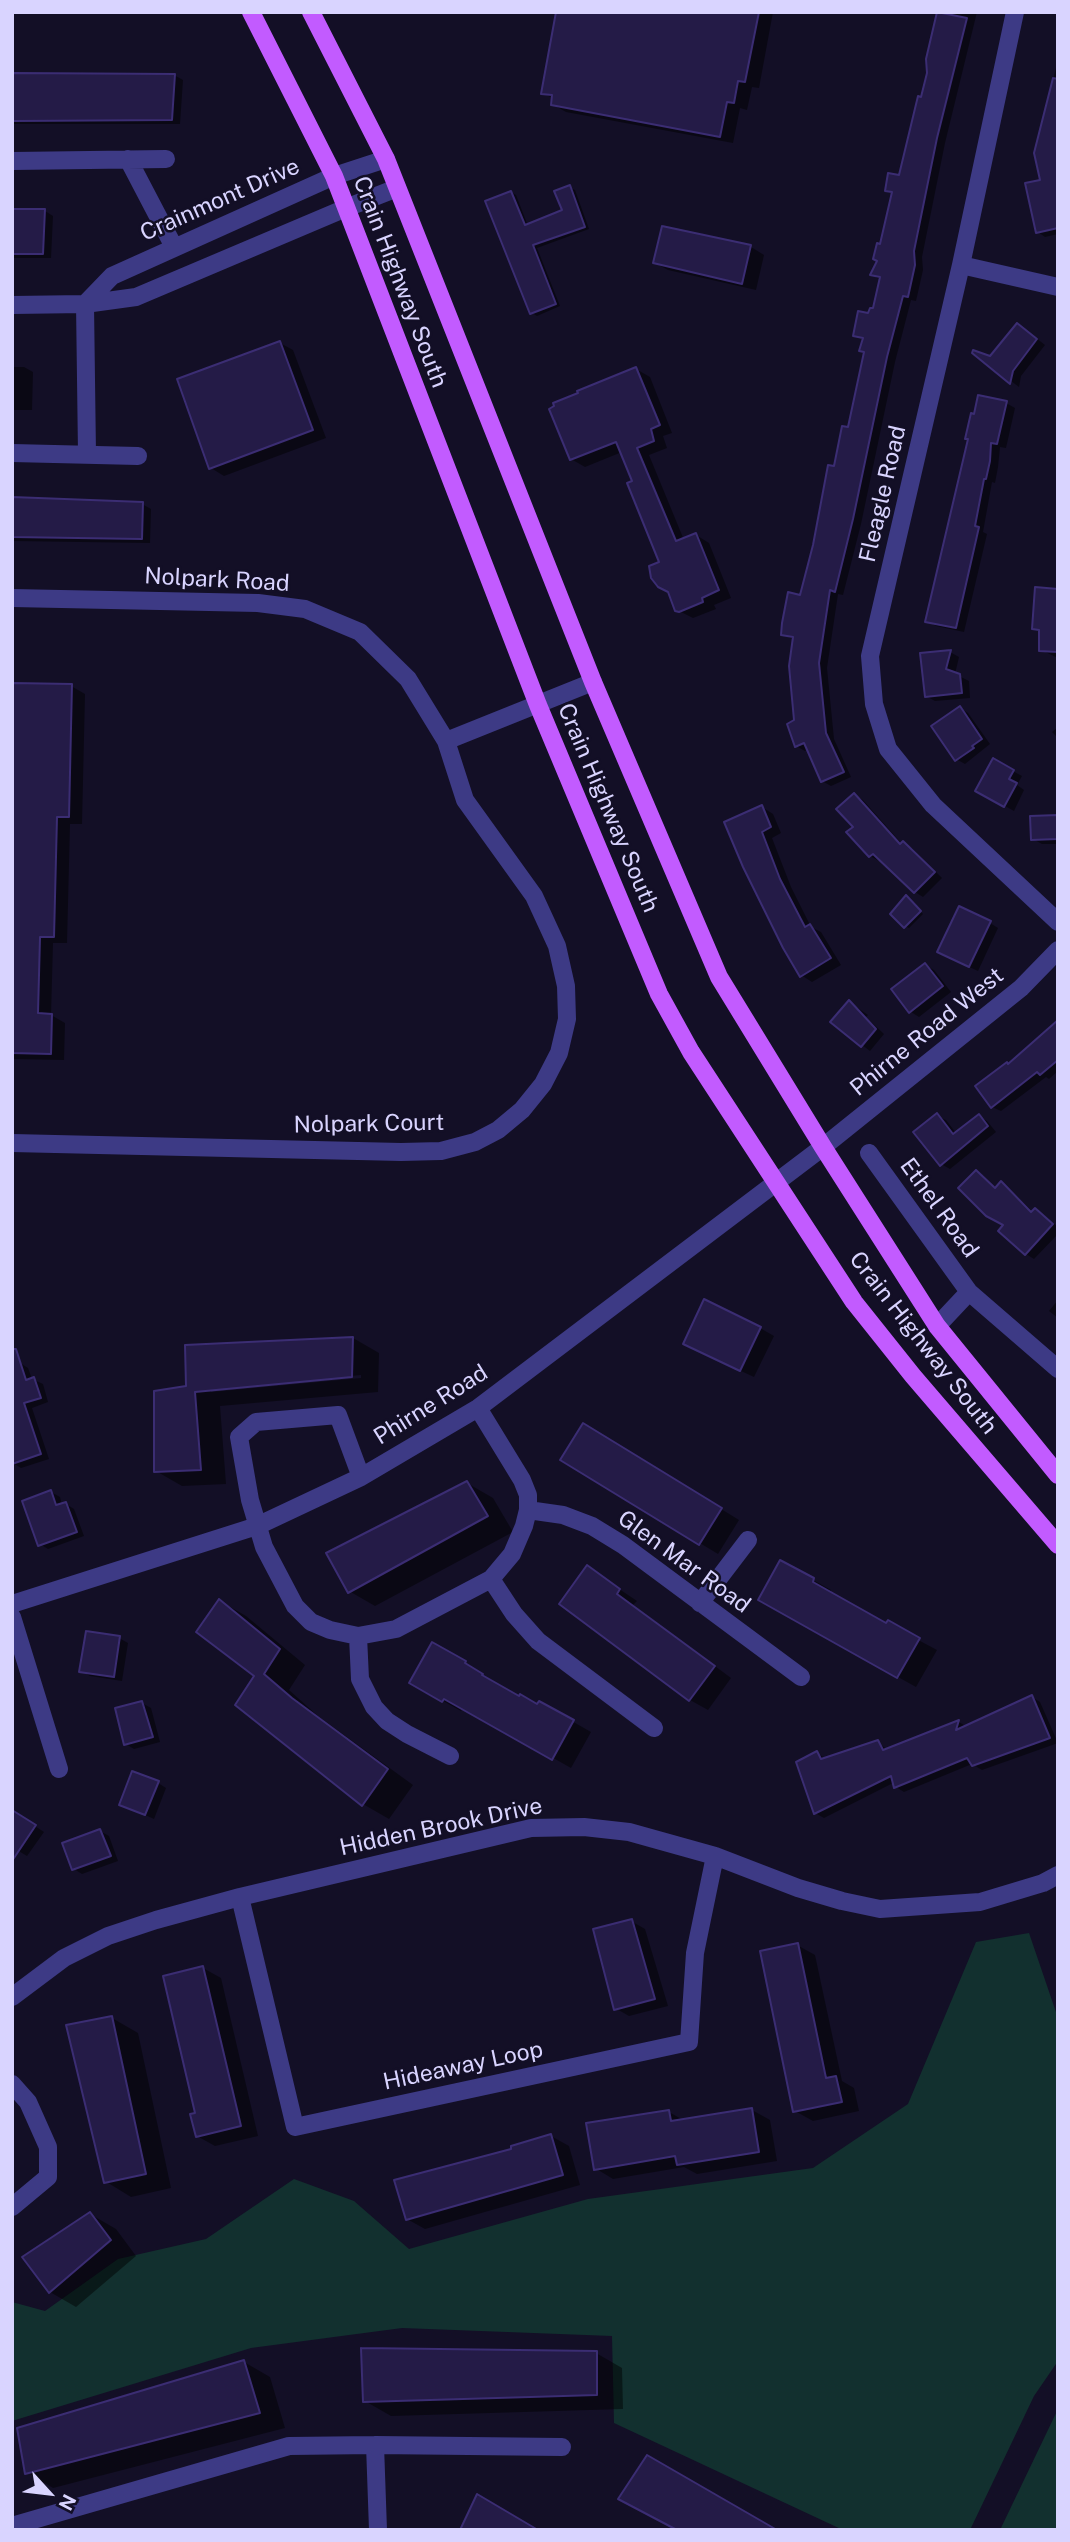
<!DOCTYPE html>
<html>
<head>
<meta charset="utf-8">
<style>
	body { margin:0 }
	#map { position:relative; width:1070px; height:2542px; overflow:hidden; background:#130f26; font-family:"Public Sans",sans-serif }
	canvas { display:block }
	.frame { position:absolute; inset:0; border:14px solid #d9d4ff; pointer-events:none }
	.north { position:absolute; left:14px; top:2458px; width:70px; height:70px; -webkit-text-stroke:5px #130f26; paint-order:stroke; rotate:117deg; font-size:19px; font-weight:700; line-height:28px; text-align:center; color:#d9d4ff }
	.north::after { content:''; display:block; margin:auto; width:24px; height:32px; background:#d9d4ff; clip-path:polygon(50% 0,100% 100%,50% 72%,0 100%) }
</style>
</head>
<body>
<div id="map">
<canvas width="1070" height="2542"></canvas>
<div class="frame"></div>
<div class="north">N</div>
</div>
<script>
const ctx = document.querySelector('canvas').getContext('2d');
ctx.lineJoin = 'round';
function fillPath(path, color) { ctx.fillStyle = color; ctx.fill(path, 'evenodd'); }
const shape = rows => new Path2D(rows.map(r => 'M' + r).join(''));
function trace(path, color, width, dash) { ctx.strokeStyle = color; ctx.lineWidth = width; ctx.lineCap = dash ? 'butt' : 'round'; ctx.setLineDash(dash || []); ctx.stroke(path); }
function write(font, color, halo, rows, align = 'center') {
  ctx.font = font + ' "Public Sans",sans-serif'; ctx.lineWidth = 5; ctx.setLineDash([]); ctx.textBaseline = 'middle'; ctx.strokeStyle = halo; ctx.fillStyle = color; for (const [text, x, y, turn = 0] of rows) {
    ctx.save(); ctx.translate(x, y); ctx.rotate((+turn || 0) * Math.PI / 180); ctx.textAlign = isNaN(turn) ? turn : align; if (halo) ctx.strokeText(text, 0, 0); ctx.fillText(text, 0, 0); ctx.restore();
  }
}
fillPath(shape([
	[1029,1933,1058,2018,1058,2361,1034,2396,970,2530,843,2530,614,2423,612,2336,402,2328,251,2348,12,2421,12,2302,45,2311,118,2259,206,2239,294,2179,354,2201,409,2249,588,2199,813,2168,908,2104,976,1942],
	[1058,2409,1058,2530,1000,2530]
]), '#12302f');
fillPath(shape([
	[558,12,773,12,759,88,752,87,747,110,740,108,733,143,566,112,552,104,554,99,543,93],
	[939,12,977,12,945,143,922,257,923,270,916,301,911,300,895,362,861,524,843,595,838,594,827,668,834,739,851,777,831,786,822,781,808,749,805,751,796,746,795,640,782,634,801,597,835,469,849,429,866,352,864,340,855,335,874,311,881,280,872,275,879,261,893,193,887,190,901,177,929,73,928,59],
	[1058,59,1058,234,1045,237,1038,232,1042,181,1036,153],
	[174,75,183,80,180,124,12,124,12,82],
	[569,187,575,190,589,229,537,248,560,306,537,316,532,313,511,192,516,195,528,226,564,211],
	[12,211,45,211,53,216,51,258,12,258],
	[663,228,751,247,764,255,756,290,668,270,655,263],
	[1026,330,1045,345,1021,376,1019,387,974,353,991,358],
	[280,343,293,350,326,438,224,476,211,468],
	[12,367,24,367,33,372,32,410,12,410],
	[636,369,650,377,672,433,663,436,667,448,649,455,684,540,696,535,709,543,731,598,714,605,716,609,693,618,677,610,622,452,585,467,571,459],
	[1006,403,1015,408,1006,448,1000,447,998,467,995,483,992,482,983,532,987,534,964,632,936,626,927,621,970,439],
	[12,498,142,504,151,509,150,543,12,541],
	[1058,590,1058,658,1041,650,1041,632,1033,628],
	[950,652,959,657,955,674,969,681,970,698,935,701,926,696],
	[12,685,71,686,85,694,82,824,70,824,67,943,53,943,51,1015,65,1023,64,1060,12,1059],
	[960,708,968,713,990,744,965,764,956,759],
	[1058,727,1058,738,1052,732],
	[994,761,1022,776,1017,785,1024,790,1014,811,978,791],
	[855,795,863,800,902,844,912,848,942,878,923,897,915,892,881,859,879,861,870,856,855,827],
	[762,807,773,814,781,833,772,838,791,887,811,927,821,932,841,965,812,982,801,975,745,866],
	[1058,815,1058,844,1042,844,1033,839],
	[907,897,923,914,909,928,905,926],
	[990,923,998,928,978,971,948,957],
	[925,965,934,970,951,992,919,1017,911,1012,893,989],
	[849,1002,868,1015,866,1017,884,1034,870,1051,832,1022],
	[1058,1029,1058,1071,1049,1079,1046,1077,1001,1111,992,1107,1009,1066],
	[937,1116,946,1120,956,1133,979,1116,987,1121,996,1132,950,1169,941,1164],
	[976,1172,996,1188,1001,1184,1010,1189,1033,1212,1035,1210,1044,1215,1058,1227,1058,1234,1034,1259,1026,1254,1006,1225],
	[1058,1300,1058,1318,1049,1311],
	[760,1328,774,1336,754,1377,698,1351],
	[353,1338,379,1353,378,1392,220,1406,226,1484,182,1486,156,1471,187,1387],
	[361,1375,361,1378,211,1392,211,1389],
	[20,1363,28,1368,32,1379,43,1384,48,1402,32,1408,49,1459,21,1468,13,1463],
	[601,1435,739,1520,718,1554,563,1460],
	[467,1483,493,1498,513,1532,375,1606,349,1591],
	[51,1492,60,1497,62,1505,66,1504,74,1509,84,1536,48,1549,40,1544],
	[781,1562,831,1590,830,1593,937,1650,916,1687,760,1600],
	[588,1568,637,1601,633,1605,731,1678,708,1710,690,1700],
	[220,1601,246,1616,305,1665,289,1690,318,1716,413,1785,389,1819,363,1804,257,1676],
	[119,1638,128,1643,122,1681,90,1676,81,1671],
	[433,1644,483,1673,482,1675,499,1687,538,1706,540,1703,591,1732,571,1768,463,1707,461,1711,411,1683],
	[1032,1697,1040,1702,1058,1743,982,1770,972,1764,904,1792,896,1787,895,1782,824,1818,815,1813,817,1753,825,1758,877,1742,888,1750,959,1722,967,1727],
	[142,1703,151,1708,160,1742,134,1749,126,1744],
	[158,1783,166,1788,154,1819,121,1804],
	[12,1811,44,1832,27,1856,12,1847],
	[100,1831,109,1836,118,1861,82,1874,74,1869],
	[631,1921,645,1929,668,2006,629,2016,615,2008],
	[797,1945,815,1955,842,2081,854,2088,859,2111,813,2121,795,2111],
	[203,1968,221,1978,258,2136,215,2146,197,2136],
	[112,2018,138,2033,171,2188,131,2197,105,2181],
	[752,2110,770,2120,777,2161,697,2174,684,2167,613,2179,595,2168,669,2112,685,2121],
	[551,2136,569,2146,580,2185,425,2229,407,2219,513,2150],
	[90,2214,116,2229,136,2256,76,2307,50,2292],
	[596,2353,622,2368,623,2409,391,2416,365,2401],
	[244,2362,270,2377,285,2428,53,2488,27,2472]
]), '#0007');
const building = shape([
	[556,12,759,12,745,82,738,81,734,103,727,102,720,137,551,105,552,95,541,94,556,12],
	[937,12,967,18,937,138,914,251,915,265,908,297,903,296,887,357,853,519,835,592,830,590,819,663,826,733,844,772,821,782,804,743,795,747,787,724,794,720,789,666,793,637,781,635,782,623,788,592,800,595,813,545,828,465,834,466,842,426,848,427,864,352,859,351,863,338,853,336,858,311,868,313,870,308,873,308,880,277,870,275,877,261,873,259,877,243,880,244,892,192,885,191,888,173,899,175,918,96,921,97,927,73,926,59,937,12],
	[13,73,175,74,172,120,13,121,13,73],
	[1053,78,1058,79,1058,228,1036,233,1025,183,1040,180,1034,153,1053,78],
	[570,185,585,227,533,245,556,304,530,314,485,201,511,191,525,225,562,210,554,191,570,185],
	[12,209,45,209,43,254,12,254,12,209],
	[662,226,751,245,742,284,653,263,662,226],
	[1017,323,1037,339,1013,371,1010,384,972,353,973,350,990,356,1017,323],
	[280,341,313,430,209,469,177,379,280,341],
	[636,367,660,425,651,429,654,441,637,448,676,541,696,533,719,590,702,598,703,602,679,612,675,611,668,592,658,587,651,578,649,566,659,562,627,483,632,481,616,442,570,460,549,409,554,406,553,403,578,393,577,391,636,367],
	[978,395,1007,401,997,444,991,443,990,461,986,479,984,479,975,526,979,527,956,628,925,622,968,439,965,439,971,413,974,414,978,395],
	[12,497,143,502,142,539,12,537,12,497],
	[1035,587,1058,589,1058,652,1039,651,1039,630,1032,629,1035,587],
	[951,650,946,669,960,674,962,693,925,697,920,653,951,650],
	[12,683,72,684,69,817,57,817,54,937,40,937,38,1013,52,1014,51,1054,12,1053,12,683],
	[960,706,982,739,972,746,974,748,955,761,931,726,960,706],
	[993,758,1014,770,1009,779,1017,783,1004,807,975,791,993,758],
	[854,793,900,844,903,841,935,872,914,893,873,854,869,857,846,832,853,827,836,809,854,793],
	[762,805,771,827,762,832,780,879,805,927,810,924,831,958,800,977,783,948,743,867,724,822,762,805],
	[1058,815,1058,839,1031,840,1030,816,1058,815],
	[906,895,921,911,904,928,890,914,906,895],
	[959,906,991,921,969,967,937,952,959,906],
	[925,963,943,986,909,1013,891,989,925,963],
	[849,1000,876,1029,861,1047,830,1022,849,1000],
	[1058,1020,1058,1060,1040,1075,1037,1072,991,1108,975,1086,1007,1062,1008,1064,1058,1020],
	[937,1113,953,1134,979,1114,988,1126,940,1166,913,1132,937,1113],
	[976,1170,995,1188,1001,1181,1031,1212,1035,1208,1053,1224,1025,1255,998,1231,1003,1225,986,1216,958,1188,976,1170],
	[704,1299,761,1327,740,1371,683,1344,704,1299],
	[353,1337,352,1377,195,1392,201,1470,154,1472,154,1391,186,1386,185,1345,353,1337],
	[12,1349,16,1349,26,1380,34,1377,41,1398,24,1403,41,1454,12,1464,12,1349],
	[583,1423,722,1508,699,1545,560,1460,583,1423],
	[467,1481,488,1516,348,1593,326,1553,467,1481],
	[51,1490,56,1505,66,1502,77,1532,38,1546,22,1501,51,1490],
	[780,1560,814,1578,813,1582,886,1623,888,1620,920,1638,897,1678,758,1600,780,1560],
	[587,1565,620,1589,617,1594,715,1666,689,1701,559,1604,587,1565],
	[219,1599,280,1649,264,1674,292,1698,388,1769,362,1806,235,1705,254,1676,196,1632,219,1599],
	[86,1631,120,1636,114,1677,79,1672,86,1631],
	[432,1642,466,1661,465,1663,483,1674,482,1675,519,1696,520,1694,537,1704,539,1701,574,1720,552,1760,444,1699,442,1702,409,1683,432,1642],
	[1032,1695,1050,1738,972,1766,967,1758,894,1788,891,1776,814,1814,796,1762,817,1751,821,1759,878,1740,883,1750,959,1720,956,1730,1032,1695],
	[142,1701,153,1737,124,1745,115,1708,142,1701],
	[132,1771,159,1781,145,1815,119,1805,132,1771],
	[12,1810,36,1825,12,1861,12,1810],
	[100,1829,111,1856,72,1870,62,1843,100,1829],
	[632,1919,655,1999,614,2010,593,1929,632,1919],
	[798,1943,826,2078,836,2076,842,2102,793,2112,760,1951,798,1943],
	[203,1966,241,2126,196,2137,190,2114,195,2113,163,1976,203,1966],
	[112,2016,146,2174,104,2183,66,2025,112,2016],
	[752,2108,759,2152,677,2165,675,2156,594,2170,586,2123,669,2110,671,2121,752,2108],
	[551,2134,563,2175,406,2220,394,2180,511,2149,511,2146,551,2134],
	[90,2212,111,2240,49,2293,22,2257,90,2212],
	[361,2348,597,2351,597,2395,363,2402,361,2348],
	[244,2360,260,2413,25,2474,17,2428,244,2360],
	[647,2455,777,2530,677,2530,618,2499,647,2455],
	[477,2494,538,2530,460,2530,477,2494]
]);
fillPath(building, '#241b47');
trace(building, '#3b2d73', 2);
trace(shape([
	[1015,12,961,265,870,656,874,704,888,749,933,805,1058,922],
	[128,159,174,247],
	[12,161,166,159],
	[961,265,1058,287],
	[85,304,112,276,334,176,386,159],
	[85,304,87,454],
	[12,305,85,304,136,297,346,208,397,188],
	[12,453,138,456],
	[12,598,258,603,305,609,360,632,408,679,446,741,465,800,534,896,557,946,566,986,567,1019,559,1053,543,1084,522,1110,498,1130,475,1142,441,1151,401,1152,12,1143],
	[446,741,593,682],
	[869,1153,969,1292,1058,1369],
	[937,1326,969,1292],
	[361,1477,338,1415,256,1422,239,1437,250,1500,264,1547,295,1606,311,1622,330,1630,358,1636,396,1629,491,1579,512,1554,524,1526,528,1510,528,1495,522,1480,478,1408],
	[528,1510,563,1515,592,1526,623,1545,801,1677],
	[491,1579,514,1614,538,1641,654,1728],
	[700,1603,748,1540],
	[12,1604,257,1526,361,1477,478,1408,823,1147,1021,988,1058,950],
	[12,1617,59,1769],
	[358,1636,360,1679,374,1707,387,1721,407,1734,450,1756],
	[240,1897,295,2127,689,2042,695,1953,715,1856],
	[12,1997,64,1958,108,1936,156,1920,240,1897,531,1828,584,1827,629,1832,715,1856,798,1888,842,1901,880,1909,980,1902,1043,1883,1058,1875],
	[12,2084,28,2102,48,2147,48,2177,12,2207],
	[12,2526,289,2446,375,2445],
	[378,2530,375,2445,562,2447]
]), '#3d3a85', 18);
trace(shape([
	[251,12,334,176,538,705,659,994,691,1052,854,1302,913,1376,1058,1545],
	[311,12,386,159,593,682,719,977,823,1147,937,1326,1058,1475]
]), '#c25bff', 18);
write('23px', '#d9d4ff', '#130f26', [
	["Crainmont Drive",220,200,-24],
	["Crain Highway South",400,282,69],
	["Fleagle Road",883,494,-77],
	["Nolpark Road",217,580,3],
	["Crain Highway South",608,808,67],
	["Phirne Road West",927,1032,-39],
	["Nolpark Court",369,1124,-1],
	["Ethel Road",939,1208,54],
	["Crain Highway South",923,1343,52],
	["Phirne Road",431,1405,-32],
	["Glen Mar Road",684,1562,36],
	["Hidden Brook Drive",441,1827,-12],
	["Hideaway Loop",463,2066,-12]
]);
</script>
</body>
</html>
